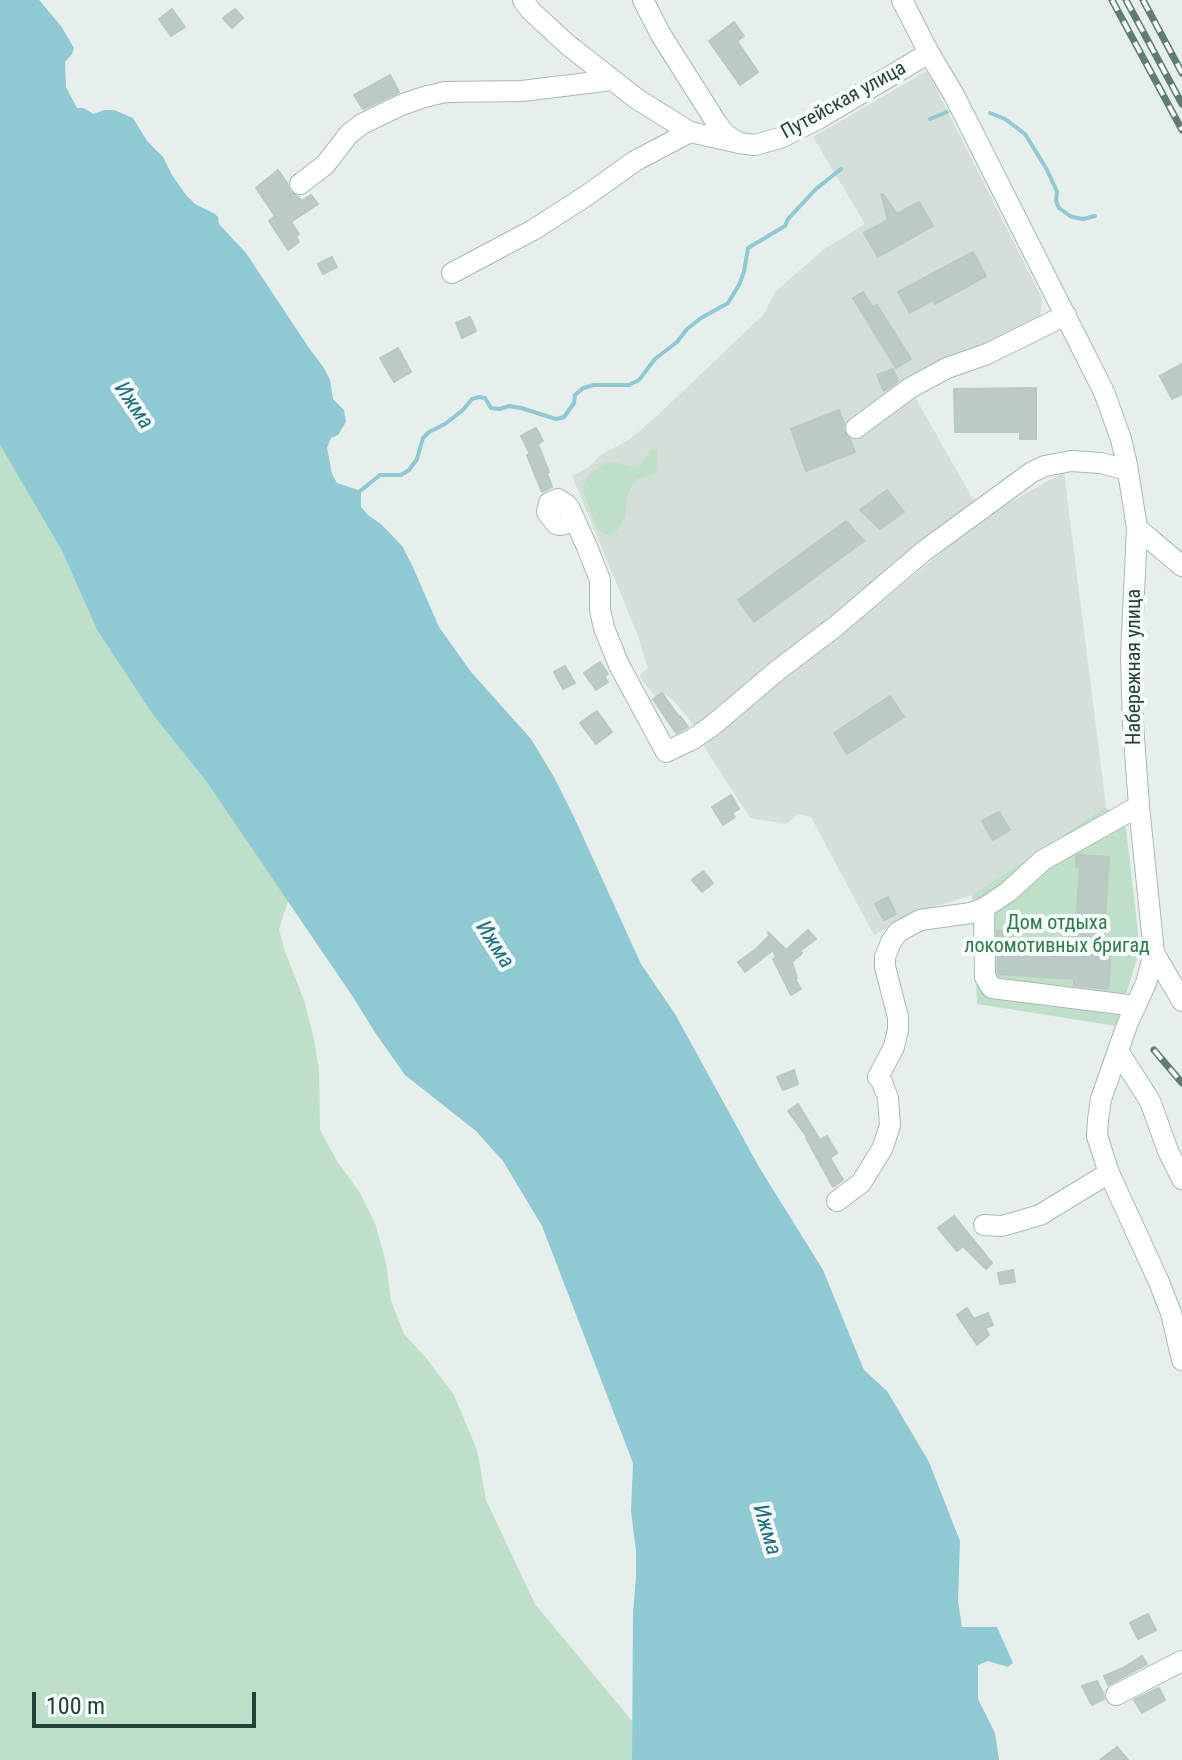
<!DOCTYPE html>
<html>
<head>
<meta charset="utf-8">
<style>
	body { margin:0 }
	#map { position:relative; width:1182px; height:1760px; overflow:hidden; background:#e6efeb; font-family:"Roboto Condensed",sans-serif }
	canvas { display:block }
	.scale { position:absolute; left:32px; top:1692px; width:224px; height:36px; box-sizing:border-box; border:4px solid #24423a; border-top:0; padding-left:10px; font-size:24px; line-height:28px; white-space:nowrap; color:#24423a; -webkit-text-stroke:6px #f7fbf9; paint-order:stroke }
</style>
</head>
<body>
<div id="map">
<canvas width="1182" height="1760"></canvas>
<div class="scale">100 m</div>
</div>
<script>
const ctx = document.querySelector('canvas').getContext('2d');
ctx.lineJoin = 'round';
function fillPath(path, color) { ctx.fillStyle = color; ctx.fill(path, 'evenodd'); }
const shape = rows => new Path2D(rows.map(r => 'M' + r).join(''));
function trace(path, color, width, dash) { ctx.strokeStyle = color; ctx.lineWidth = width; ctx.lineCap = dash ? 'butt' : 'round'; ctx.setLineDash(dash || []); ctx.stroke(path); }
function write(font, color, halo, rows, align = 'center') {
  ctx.font = font + ' "Roboto Condensed",sans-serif'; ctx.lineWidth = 8; ctx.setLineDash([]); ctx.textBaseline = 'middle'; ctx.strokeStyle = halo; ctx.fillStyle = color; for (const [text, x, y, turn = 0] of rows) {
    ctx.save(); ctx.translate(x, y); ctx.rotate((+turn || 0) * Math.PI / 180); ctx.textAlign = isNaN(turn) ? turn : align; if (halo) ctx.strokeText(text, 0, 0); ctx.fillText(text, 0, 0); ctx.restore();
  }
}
fillPath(shape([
	[927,71,1042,298,1040,319,910,388,974,501,973,505,698,730,674,701,665,694,657,699,639,676,648,668,637,633,572,476,589,467,600,455,629,440,658,415,764,314,775,292,823,250,865,224,813,137],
	[1064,472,1106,807,972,895,918,912,874,935,811,817,798,814,786,824,750,818,701,742,800,665,832,643,984,517]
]), '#d4dfda');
fillPath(shape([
	[0,445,62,551,97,630,153,715,206,781,288,901,279,929,284,949,304,1000,314,1039,319,1069,320,1130,337,1161,360,1193,375,1223,386,1263,391,1301,404,1334,427,1359,454,1395,477,1450,486,1500,535,1604,632,1721,632,1760,0,1760],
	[656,447,658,461,656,470,653,474,637,479,632,486,627,496,625,517,618,529,608,535,598,531,583,491,584,485,589,475,605,463,613,462,635,467,640,466,650,450],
	[1106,807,1126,828,1138,933,1137,959,1116,1026,977,1004,972,895]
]), '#bfe0c8');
fillPath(shape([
	[0,0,39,0,61,26,74,48,72,54,65,62,66,87,77,108,83,108,94,114,104,110,114,110,133,118,147,141,163,157,172,175,186,195,195,204,215,214,218,217,219,224,246,253,309,348,324,368,330,380,333,399,344,410,346,422,338,435,331,438,327,448,332,474,337,483,361,491,361,507,368,515,382,525,402,546,412,565,439,627,471,672,531,739,554,777,574,817,641,964,675,1014,759,1167,823,1270,864,1370,887,1391,929,1462,960,1541,958,1601,962,1627,997,1627,1013,1663,1008,1667,988,1661,978,1665,978,1699,995,1733,999,1760,632,1760,633,1614,636,1577,636,1551,631,1511,633,1463,542,1226,503,1161,476,1131,405,1075,376,1034,353,997,206,781,153,715,97,630,62,551,0,445]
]), '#8ec9d4');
trace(shape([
	[990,113,1005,119,1025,134,1046,168,1055,187,1057,192,1056,201,1059,208,1070,216,1077,218,1083,219,1095,216],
	[930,119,947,112],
	[359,492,380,475,401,475,409,470,417,459,423,438,429,432,445,424,463,410,472,399,479,397,485,398,491,408,500,409,509,406,521,408,556,419,564,417,574,403,575,395,583,388,594,385,629,385,639,380,655,359,677,342,687,329,701,318,728,303,739,285,744,272,748,248,785,226,788,219,816,189,841,169]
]), '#8ec9d4', 4);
const building = shape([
	[172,9,185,27,171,36,159,19,172,9],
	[235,9,243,18,232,28,223,18,235,9],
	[734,22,744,36,737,41,758,72,740,85,709,41,734,22],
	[390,75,399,92,363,109,354,95,390,75],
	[278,170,287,183,290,192,298,197,302,201,311,195,318,204,291,222,299,234,296,237,299,242,288,250,269,221,275,216,256,188,278,170],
	[881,194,883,194,897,214,919,202,933,226,878,257,864,233,888,220,881,194],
	[973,252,986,276,935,304,933,300,910,313,898,292,973,252],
	[332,257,337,267,323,274,318,264,332,257],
	[863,292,873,307,877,305,911,359,896,368,853,298,863,292],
	[470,317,476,331,462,338,456,323,470,317],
	[398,348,411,372,394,382,380,358,398,348],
	[1182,364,1182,394,1172,399,1160,376,1182,364],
	[893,369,898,381,884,391,877,375,893,369],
	[1036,388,1036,439,1020,439,1020,432,955,432,954,389,1036,388],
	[839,410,844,423,843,430,850,439,855,452,806,471,791,429,839,410],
	[536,428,543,441,538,444,549,472,547,473,552,487,542,492,527,455,530,454,521,436,536,428],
	[887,490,904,512,880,529,860,510,887,490],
	[846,521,864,541,754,622,738,600,846,521],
	[600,662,608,674,604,676,608,682,596,690,584,673,600,662],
	[565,666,575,683,563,689,554,672,565,666],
	[662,693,679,717,680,716,688,727,676,733,653,699,662,693],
	[890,696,904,717,847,754,834,733,890,696],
	[597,711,612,732,596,744,580,723,597,711],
	[731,795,739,809,732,813,735,817,723,825,712,807,731,795],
	[999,812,1010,830,993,840,982,821,999,812],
	[1079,855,1109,857,1103,950,1111,951,1108,989,1074,985,1074,979,998,974,997,931,1016,932,1015,942,1074,947,1080,868,1076,867,1076,856,1079,855],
	[703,871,713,883,702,892,692,880,703,871],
	[888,897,896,914,884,920,875,904,888,897],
	[808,930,816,939,800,951,802,953,792,962,797,978,795,979,801,989,791,995,773,959,776,957,773,950,745,972,738,962,756,949,769,936,768,932,786,950,808,930],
	[794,1070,798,1084,783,1090,777,1077,794,1070],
	[798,1104,820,1140,827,1136,837,1153,830,1158,843,1180,833,1187,806,1138,807,1137,788,1111,798,1104],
	[954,1216,992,1263,986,1269,963,1246,957,1251,938,1228,954,1216],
	[1013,1270,1015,1282,1000,1284,998,1273,1013,1270],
	[967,1308,974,1319,988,1313,993,1325,985,1328,989,1335,977,1345,957,1315,967,1308],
	[1148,1614,1156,1630,1138,1639,1130,1623,1148,1614],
	[1142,1656,1147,1664,1108,1685,1104,1676,1123,1668,1142,1656],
	[1097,1681,1103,1693,1104,1699,1092,1705,1082,1686,1097,1681],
	[1159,1688,1165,1700,1142,1713,1134,1700,1159,1688],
	[1117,1747,1128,1760,1100,1760,1117,1747]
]);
fillPath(building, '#bbcac4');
trace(building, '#b8c9c2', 2);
const minor = shape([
	[523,0,531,11,568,45,637,99,690,132,735,142],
	[643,0,661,35,716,122,725,134,739,143,755,145,780,138,818,119,929,53],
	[902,0,929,53,954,95,1104,392,1121,439,1127,465,1137,528,1131,657,1133,724,1139,806,1154,953,1146,983,1127,1025,1101,1099,1098,1120,1097,1136,1109,1173,1159,1282,1171,1313,1182,1360],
	[300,184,325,165,349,134,362,124,401,105,424,97,445,92,522,91,612,80],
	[452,273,533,230,586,196,635,161,690,132],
	[856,428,910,388,936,374,947,368,987,354,1066,315],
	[575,521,560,525,556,524,547,512,549,503,558,499,567,505,570,509,587,547,600,580,600,610,604,628,619,665,666,752,693,739,713,725,778,670,836,626,924,551,1032,472,1045,466,1071,461,1101,463,1127,470],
	[1137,528,1182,566],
	[984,908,985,977,992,988,1136,1006],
	[1154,953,1182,1001],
	[1118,1051,1150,1101,1168,1151,1182,1179],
	[837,1201,861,1183,882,1149,890,1126,888,1098,882,1082,878,1077,894,1047,898,1030,898,1017,885,967,885,957,891,942,898,932,920,920,971,913,984,908,1008,892,1043,860,1139,806],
	[984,1225,1002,1226,1040,1215,1109,1173],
	[1116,1695,1182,1661]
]);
trace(minor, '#a8b8b2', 22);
trace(minor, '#fff', 20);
const rail = shape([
	[1112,0,1182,130],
	[1126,0,1182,104],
	[1143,0,1182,73],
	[1154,1050,1182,1083]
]);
trace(rail, '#5f7d75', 7);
trace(rail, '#f7fbf9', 4, [12]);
write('20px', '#24423a', '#f7fbf9', [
	["Путейская улица",844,101,-29],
	["Набережная улица",1135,667,-90]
]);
write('20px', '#2d7a4b', '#f7fbf9', [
	["Дом отдыха",1057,924],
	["локомотивных бригад",1057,947]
]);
write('italic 22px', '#1c6f80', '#f7fbf9', [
	["Ижма",133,406,56],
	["Ижма",494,945,57],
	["Ижма",766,1530,73]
]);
</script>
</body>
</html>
